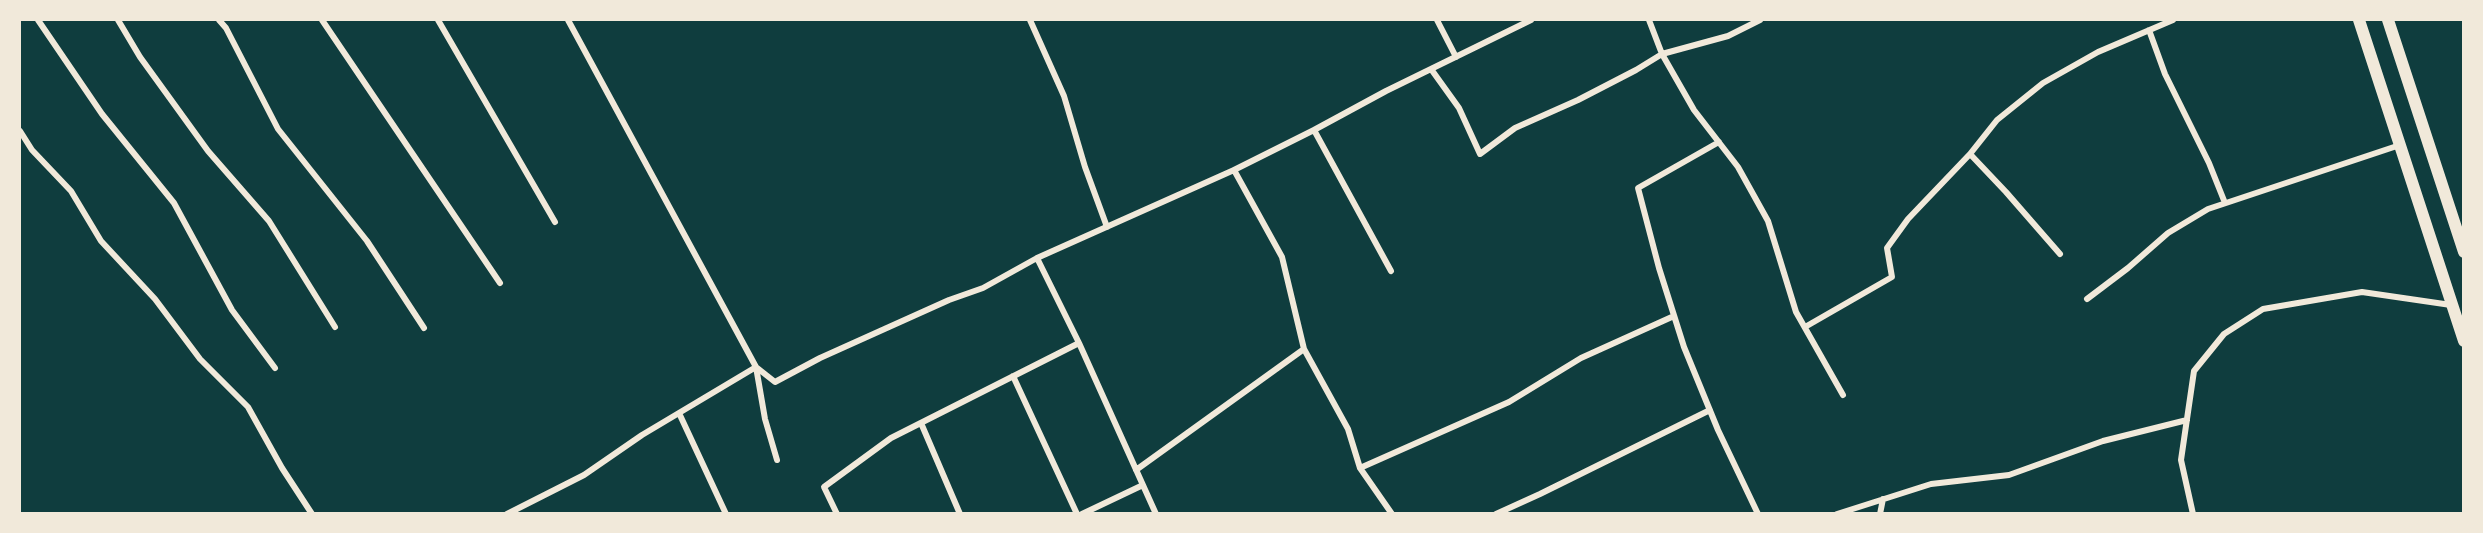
<!DOCTYPE html>
<html>
<head>
<meta charset="utf-8">
<style>
	body { margin:0 }
	#map { position:relative; width:2483px; height:533px; overflow:hidden; background:#0f3d3e; font-family:"DejaVu Sans",sans-serif }
	canvas { display:block }
	.frame { position:absolute; inset:0; border:21px solid #f1e9da; pointer-events:none }
</style>
</head>
<body>
<div id="map">
<canvas width="2483" height="533"></canvas>
<div class="frame"></div>
</div>
<script>
const ctx = document.querySelector('canvas').getContext('2d');
ctx.lineJoin = 'round';
const shape = rows => new Path2D(rows.map(r => 'M' + r).join(''));
function trace(path, color, width, dash) { ctx.strokeStyle = color; ctx.lineWidth = width; ctx.lineCap = dash ? 'butt' : 'round'; ctx.setLineDash(dash || []); ctx.stroke(path); }
trace(shape([
	[38,20,102,114,174,203,232,310,275,368],
	[118,20,140,57,208,151,269,221,335,327],
	[219,20,226,28,278,129,367,241,424,328],
	[322,20,500,283],
	[438,20,555,222],
	[568,20,756,367,765,419,777,460],
	[1030,20,1064,96,1085,167,1107,227],
	[1437,20,1456,57],
	[1649,20,1662,54,1694,110,1738,167,1768,221,1796,312,1843,395],
	[2149,30,2165,74,2209,163,2225,203],
	[1431,69,1459,108,1480,154,1515,128,1578,100,1636,70,1662,54,1728,36,1760,20],
	[1314,130,1391,271],
	[20,131,32,150,71,191,101,241,155,299,200,359,248,407,282,468,312,514],
	[1719,142,1638,188,1659,268,1684,347,1718,430,1758,514],
	[1234,170,1282,257,1304,349,1348,429,1360,468,1392,514],
	[2060,254,2006,192,1970,154,1997,120,2043,83,2098,52,2173,20],
	[1037,258,1079,343],
	[2087,299,2128,268,2168,233,2208,209,2400,145],
	[1805,327,1892,277,1887,248,1908,219,1970,154],
	[1013,376,1077,514],
	[679,413,726,514],
	[921,423,960,514],
	[1360,468,1509,402,1581,358,1674,316],
	[1136,470,1304,349],
	[507,514,584,475,642,435,756,367,775,382,820,358,949,300,983,288,1037,258,1234,170,1314,130,1386,91,1531,20],
	[837,514,824,487,891,438,1079,343,1156,514],
	[1082,514,1143,485],
	[1496,514,1540,494,1710,410],
	[1837,514,1931,484,2009,475,2103,441,2187,420],
	[1880,514,1883,499],
	[2193,514,2181,460,2194,371,2224,334,2263,309,2362,292,2451,305]
]), '#f1e9da', 6);
trace(shape([
	[2359,20,2464,341],
	[2388,20,2464,252]
]), '#f1e9da', 12);
</script>
</body>
</html>
